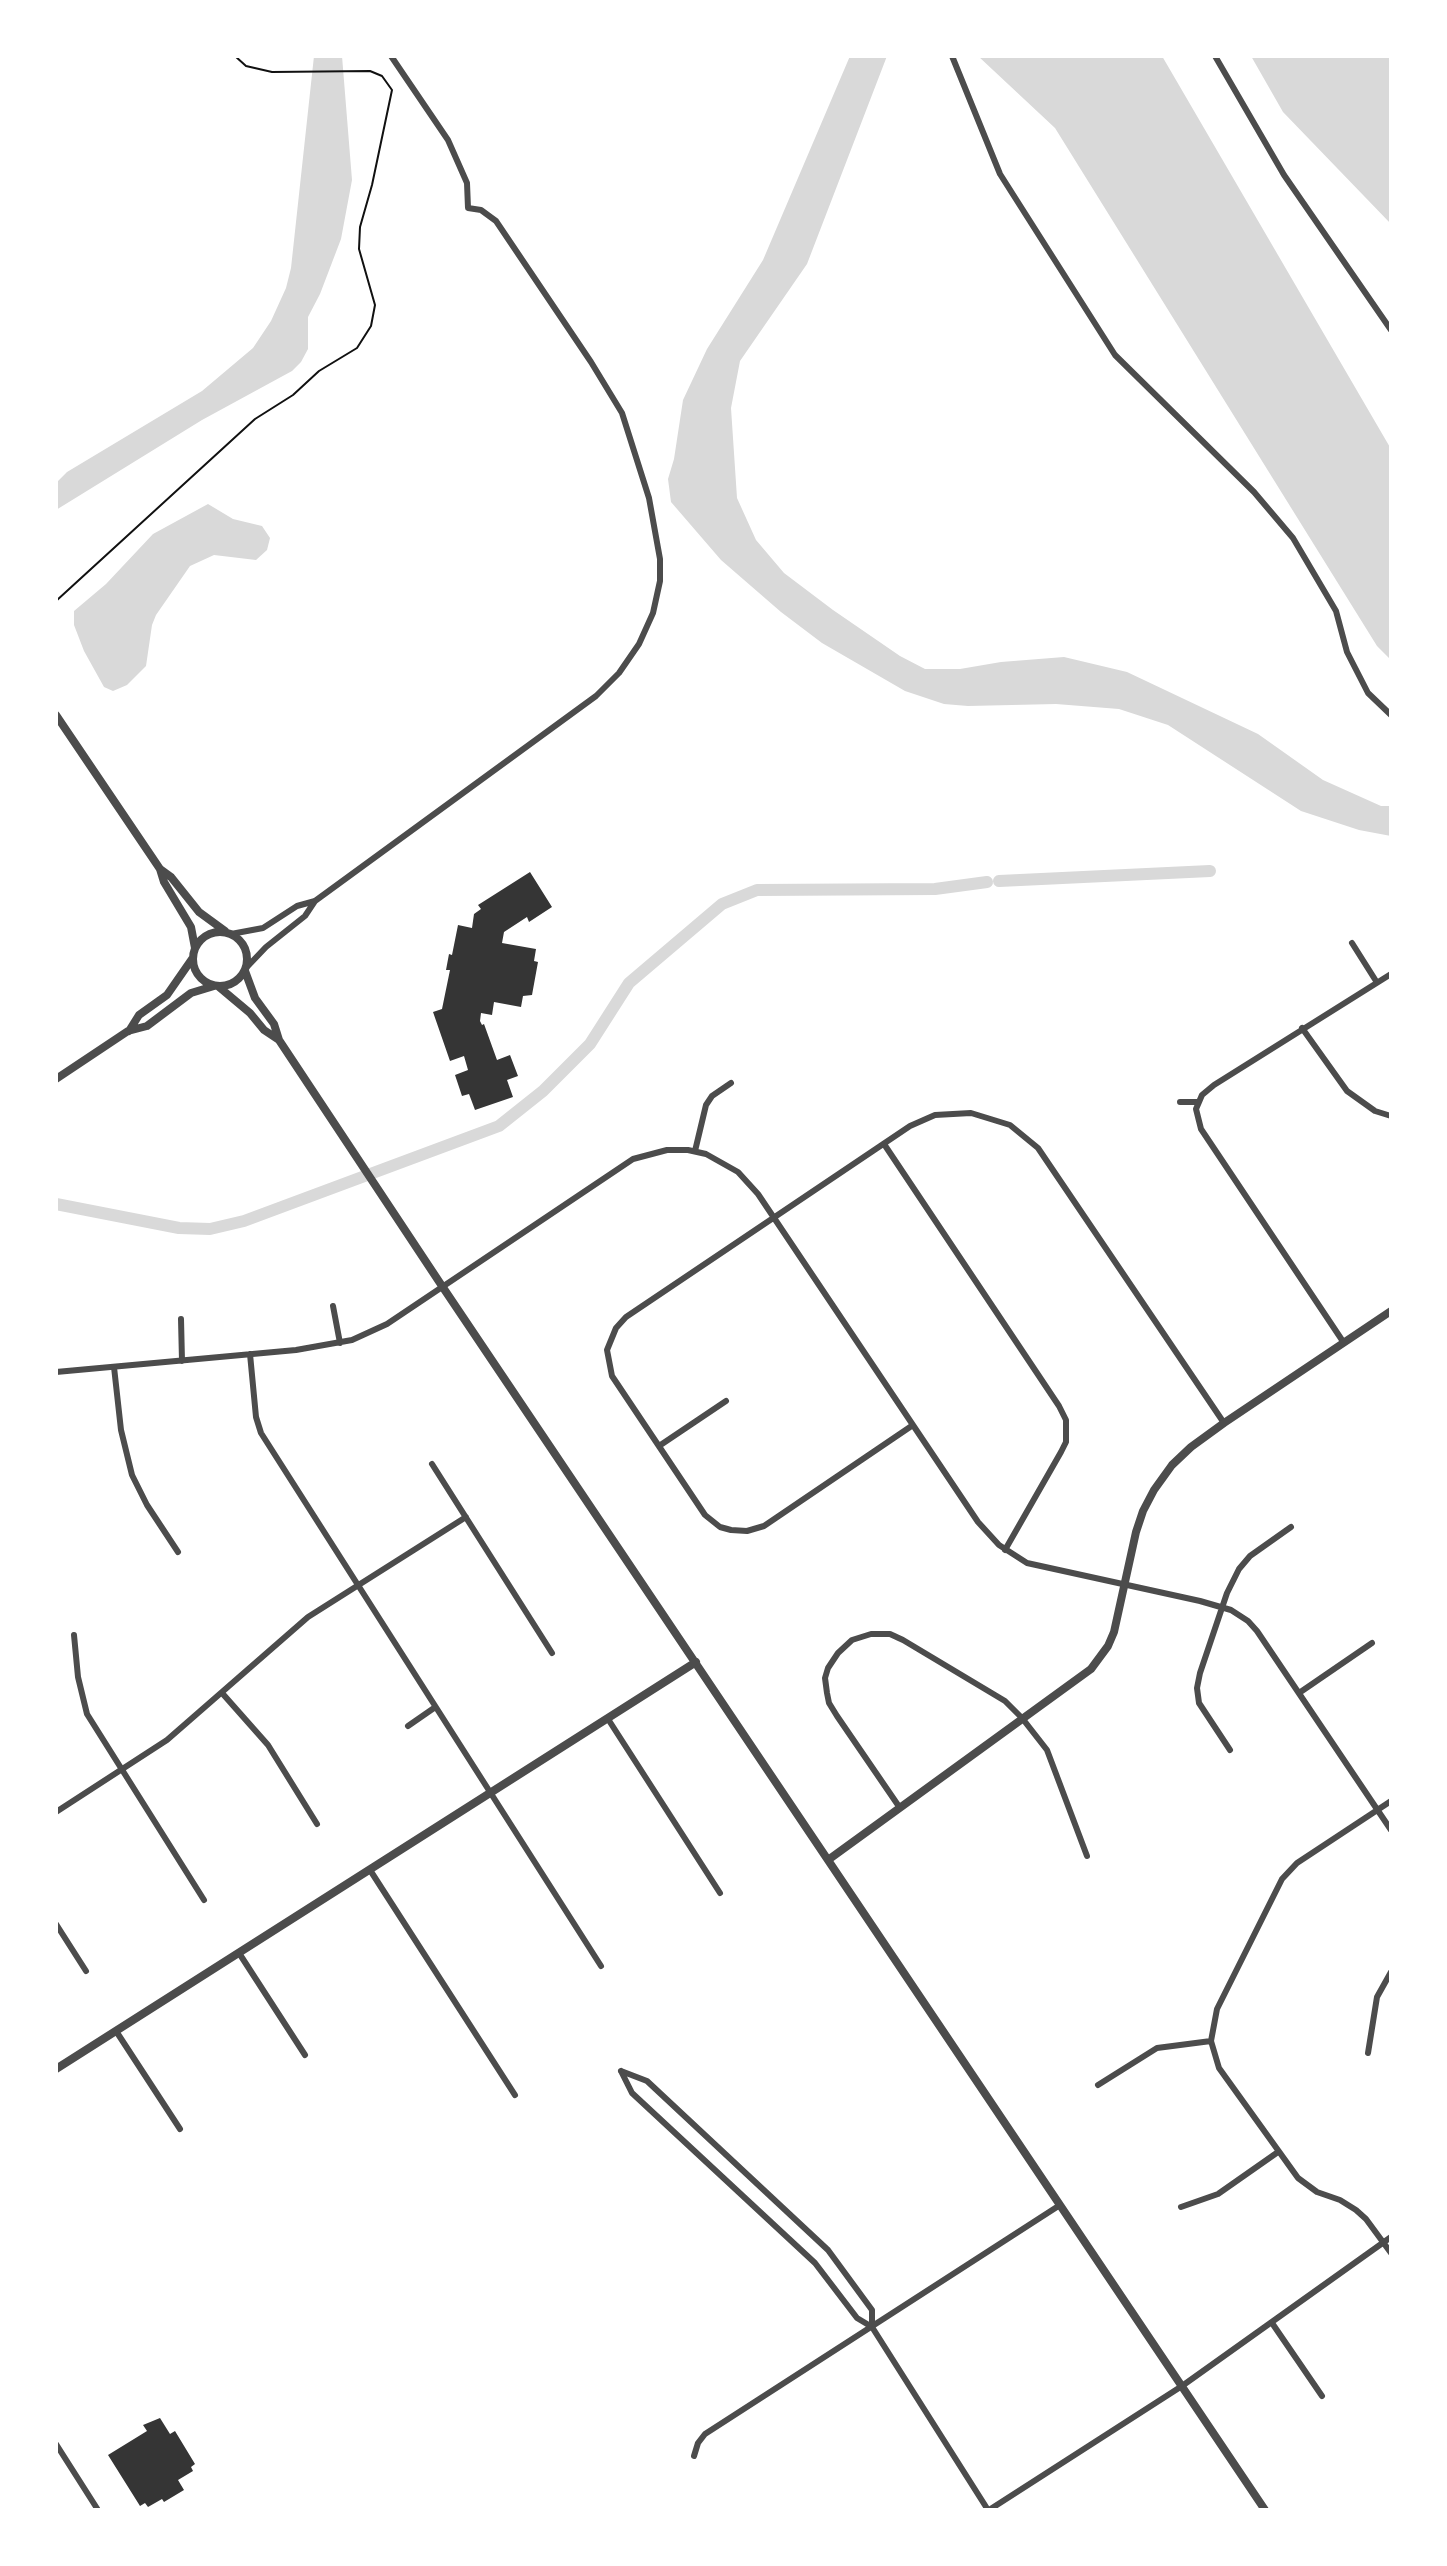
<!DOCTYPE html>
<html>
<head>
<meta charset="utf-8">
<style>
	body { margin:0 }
	#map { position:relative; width:1447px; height:2566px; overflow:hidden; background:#fff; font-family:Arial,sans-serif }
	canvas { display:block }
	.frame { position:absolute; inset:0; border:58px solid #fff; pointer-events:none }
</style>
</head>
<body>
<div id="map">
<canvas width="1447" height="2566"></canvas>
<div class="frame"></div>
</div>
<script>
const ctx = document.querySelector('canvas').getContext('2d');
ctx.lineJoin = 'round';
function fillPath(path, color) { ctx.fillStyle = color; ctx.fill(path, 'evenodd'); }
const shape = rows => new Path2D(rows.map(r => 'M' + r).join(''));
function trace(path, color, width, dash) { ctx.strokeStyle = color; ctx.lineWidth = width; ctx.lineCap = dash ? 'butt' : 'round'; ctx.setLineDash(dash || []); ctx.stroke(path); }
fillPath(shape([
	[314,56,342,56,352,180,341,239,320,294,308,317,308,349,301,362,292,371,202,420,56,510,56,483,67,472,202,391,253,348,271,321,286,288,291,268],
	[850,56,887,56,807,264,740,361,731,408,737,498,756,540,784,573,833,610,900,656,925,669,960,669,1001,662,1064,657,1127,672,1258,734,1323,780,1381,806,1391,806,1391,836,1359,830,1301,811,1168,725,1119,709,1056,704,968,706,944,704,905,691,822,643,781,612,721,560,671,502,668,479,674,459,683,400,707,349,763,260],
	[978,56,1162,56,1391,449,1391,660,1377,646,1055,128],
	[1251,56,1391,56,1391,224,1283,112],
	[208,504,233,519,262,526,270,538,267,550,256,560,214,555,190,566,156,615,152,625,146,666,127,685,113,691,104,687,84,651,74,625,74,611,106,584,153,534]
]), '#d9d9d9');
trace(shape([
	[999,881,1210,871],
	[56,1204,179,1228,210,1229,244,1221,499,1126,543,1091,590,1044,629,983,722,904,757,890,935,889,987,882]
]), '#d9d9d9', 12);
fillPath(shape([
	[530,872,552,907,529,922,527,917,504,932,502,943,536,949,534,961,538,962,532,995,523,996,521,1007,494,1002,492,1015,481,1013,480,1021,482,1025,484,1024,497,1060,510,1055,518,1076,507,1080,513,1097,475,1110,469,1094,462,1096,455,1075,468,1070,464,1056,450,1061,433,1012,442,1009,450,970,446,970,449,954,452,955,458,925,472,928,474,914,481,909,478,905],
	[160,2418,170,2434,175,2431,195,2464,191,2467,193,2471,178,2480,184,2490,164,2502,162,2499,148,2507,145,2503,140,2506,108,2455,147,2431,143,2425]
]), '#353535');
trace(shape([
	[56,601,255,419,293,395,319,371,357,348,371,326,375,305,359,249,360,227,372,185,392,90,382,76,370,71,272,72,246,66,235,56]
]), '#111', 2);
trace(shape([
	[952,56,1000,174,1115,355,1254,492,1293,538,1336,611,1347,652,1368,693,1391,715],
	[1215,56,1284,175,1391,330],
	[231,934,263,928,297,906,315,901,596,696,619,673,639,644,653,613,660,581,660,559,649,498,622,413,591,362,496,221,481,210,468,208,467,183,448,140,391,56],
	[1352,943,1376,981],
	[246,968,266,947,305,916,315,901],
	[1302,1028,1347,1091,1375,1111,1391,1116],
	[1180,1102,1197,1102],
	[884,1144,1059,1406,1066,1420,1066,1442,1061,1452,1005,1550],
	[695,1151,706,1105,712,1096,731,1083],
	[333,1306,340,1343],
	[181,1319,182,1361],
	[1344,1343,1201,1129,1196,1109,1202,1095,1214,1085,1391,974],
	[250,1354,256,1417,261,1433,601,1966],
	[114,1367,121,1430,132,1475,147,1505,178,1552],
	[56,1372,296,1350,352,1340,387,1324,633,1159,667,1150,688,1150,706,1154,738,1172,758,1194,978,1522,999,1545,1027,1563,1200,1601,1231,1610,1248,1621,1257,1631,1391,1830],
	[913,1425,764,1526,747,1531,731,1530,720,1527,705,1515,612,1376,607,1350,616,1328,626,1317,910,1126,935,1115,971,1113,1010,1125,1038,1148,1224,1423],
	[659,1446,726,1401],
	[432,1464,552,1653],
	[74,1635,78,1677,87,1714,204,1900],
	[222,1693,268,1745,317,1824],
	[1299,1693,1372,1643],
	[608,1719,720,1893],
	[408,1726,434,1708],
	[1230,1750,1199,1703,1197,1688,1200,1673,1227,1593,1239,1569,1250,1556,1291,1527],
	[1391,1801,1297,1863,1282,1879,1217,2009,1211,2041,1219,2068,1298,2178,1317,2192,1340,2200,1356,2210,1366,2219,1391,2253],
	[900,1808,837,1716,829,1703,827,1693,825,1678,828,1668,838,1653,852,1640,871,1634,890,1634,903,1640,1005,1701,1022,1718,1047,1750,1087,1856],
	[56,1812,167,1740,308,1617,466,1517],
	[370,1870,515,2095],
	[56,1924,86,1971],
	[239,1953,305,2055],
	[116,2031,180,2129],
	[1368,2053,1377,1997,1391,1972],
	[621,2071,632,2093,815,2263,857,2318,872,2327,988,2510],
	[621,2071,647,2081,828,2250,872,2310,872,2327],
	[1098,2085,1157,2048,1211,2041],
	[1181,2207,1218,2194,1278,2152],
	[1272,2323,1322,2396],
	[56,2444,98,2510],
	[694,2456,698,2443,705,2434,1060,2205],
	[989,2510,1182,2386,1391,2237]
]), '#4c4c4c', 6);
trace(shape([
	[56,715,160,869,164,882,191,927,195,948],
	[160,869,171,877,199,912,225,931],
	'193 959a27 27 0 1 1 54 0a27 27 0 1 1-54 0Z',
	[245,971,255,998,274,1024,279,1040,442,1286,1265,2510],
	[219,987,250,1013,264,1030,279,1040],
	[129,1031,139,1015,167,995,192,959],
	[56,1079,128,1031,147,1026,191,993,214,986],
	[828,1860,1091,1669,1108,1646,1114,1632,1136,1532,1143,1511,1154,1490,1172,1465,1191,1447,1224,1423,1391,1311],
	[56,2069,696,1662]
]), '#4c4c4c', 8);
</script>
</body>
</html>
